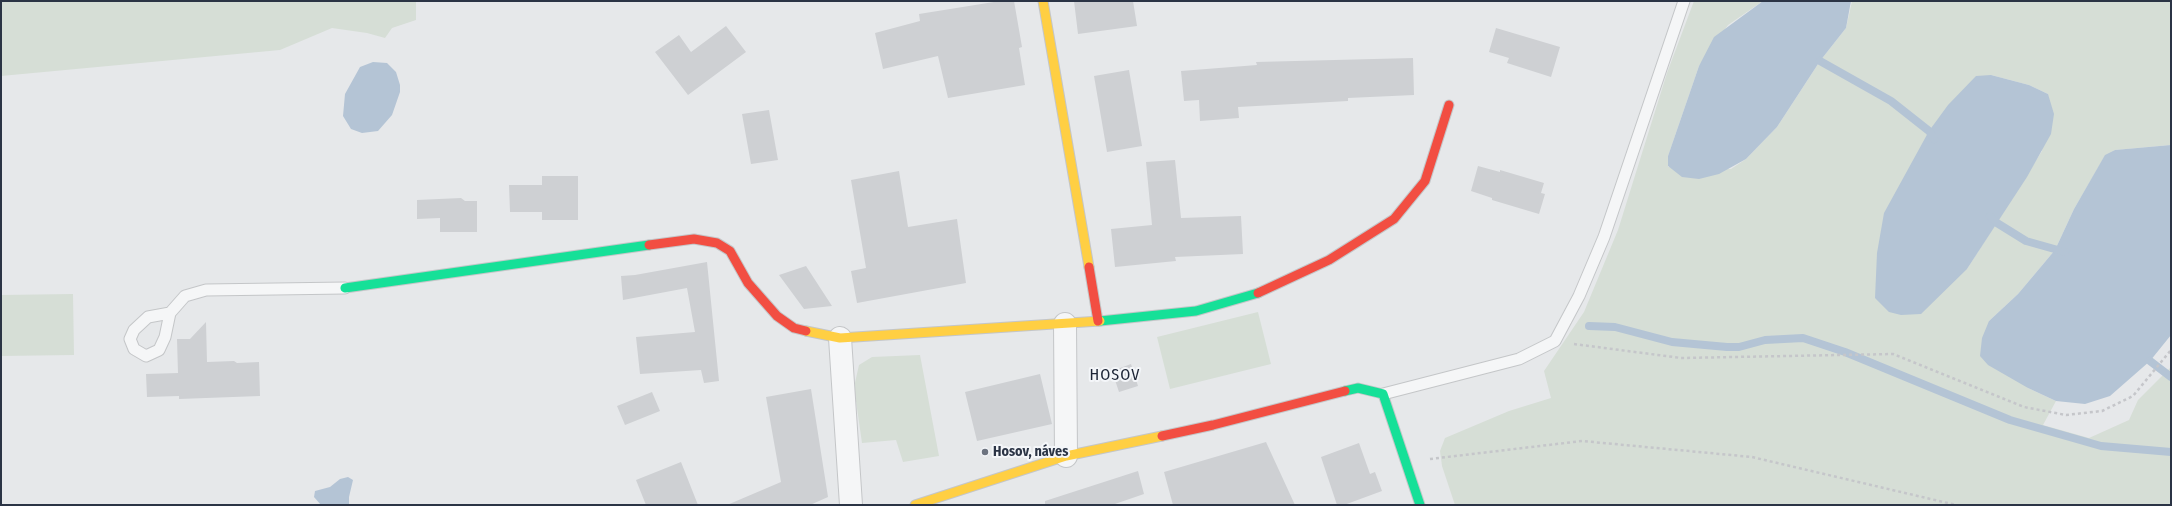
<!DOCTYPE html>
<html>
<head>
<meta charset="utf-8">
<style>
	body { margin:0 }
	#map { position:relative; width:2172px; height:506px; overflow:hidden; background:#e6e8ea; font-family:"Fira Sans Condensed",sans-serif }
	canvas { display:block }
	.frame { position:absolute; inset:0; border:2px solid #2b3445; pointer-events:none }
</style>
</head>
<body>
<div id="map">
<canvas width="2172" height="506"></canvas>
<div class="frame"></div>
</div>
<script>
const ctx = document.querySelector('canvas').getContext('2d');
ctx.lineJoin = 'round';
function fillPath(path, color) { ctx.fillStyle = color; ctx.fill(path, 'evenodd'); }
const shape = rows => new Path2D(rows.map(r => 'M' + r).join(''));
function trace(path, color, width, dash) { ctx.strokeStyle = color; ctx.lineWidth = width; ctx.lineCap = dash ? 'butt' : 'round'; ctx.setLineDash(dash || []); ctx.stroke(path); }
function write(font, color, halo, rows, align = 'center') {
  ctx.font = font + ' "Fira Sans Condensed",sans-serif'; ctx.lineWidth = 4; ctx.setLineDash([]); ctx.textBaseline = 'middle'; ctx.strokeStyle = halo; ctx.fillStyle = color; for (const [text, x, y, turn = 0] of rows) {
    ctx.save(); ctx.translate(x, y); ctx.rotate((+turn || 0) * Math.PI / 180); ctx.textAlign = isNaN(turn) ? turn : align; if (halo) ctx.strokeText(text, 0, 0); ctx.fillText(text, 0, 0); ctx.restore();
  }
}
fillPath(shape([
	[1,1,416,1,416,20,392,28,385,38,367,33,332,28,280,50,1,76],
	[1694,1,1763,1,1728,25,1699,66,1668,156,1668,167,1731,169,1746,159,1777,127,1820,61,1846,28,1852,1,2171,1,2171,145,2115,150,2105,156,2074,209,2055,250,2018,294,1989,321,2028,388,2056,401,2043,425,2089,438,2129,420,2138,400,2171,367,2171,505,1455,505,1442,466,1440,451,1445,438,1509,411,1551,398,1544,371,1584,312,1618,230,1667,73],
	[1991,75,2029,85,2048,94,2042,151,1967,269],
	[73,294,74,355,1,356,1,295],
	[1258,312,1271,364,1170,389,1157,337],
	[920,355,939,456,903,462,896,440,862,443,854,387,859,365,872,357]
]), '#d6ded6');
fillPath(shape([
	[1763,1,1851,1,1846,28,1820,61,1777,127,1746,159,1719,174,1699,179,1682,177,1668,166,1668,156,1699,66,1714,37],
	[373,62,387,63,396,72,400,85,400,92,392,115,378,131,362,133,351,129,343,116,345,94,360,67],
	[1991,75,2029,85,2048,94,2054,114,2051,134,2027,177,1967,269,1921,314,1901,315,1889,312,1875,298,1877,253,1884,213,1929,131,1948,105,1976,76],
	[2171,145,2171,335,2150,361,2110,396,2085,404,2056,401,2028,388,1988,365,1980,356,1982,338,1989,321,2018,294,2055,250,2074,209,2105,155,2115,150],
	[348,477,353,480,349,497,349,505,321,505,314,497,315,491,330,487,340,479]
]), '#b4c4d5');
trace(shape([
	[1820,61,1891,101,1929,131,1934,139],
	[1990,216,1997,223,2026,241,2065,252],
	[1589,326,1615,327,1672,342,1727,347,1739,347,1765,340,1803,338,1845,352,2010,420,2101,446,2171,452],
	[2150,361,2171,377]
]), '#b4c4d5', 8);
fillPath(shape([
	[1000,1,1014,1,1022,47,1019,48,1025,85,948,98,938,56,883,69,875,33,920,21,919,14],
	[1074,1,1133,1,1137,26,1078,34],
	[726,26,746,52,688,95,655,52,679,35,691,52],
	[1496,28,1560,47,1551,77,1507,63,1509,58,1489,52],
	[1413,58,1414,95,1348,98,1348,101,1238,107,1239,118,1200,121,1199,100,1184,101,1181,71,1257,65,1256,62],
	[1129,70,1142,146,1107,152,1094,76],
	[769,110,778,160,751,164,742,114],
	[1175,160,1181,218,1241,216,1243,254,1175,257,1176,261,1115,267,1111,229,1152,225,1146,162],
	[1478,166,1500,172,1500,170,1544,183,1541,193,1545,194,1539,214,1492,200,1492,198,1471,191],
	[899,171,908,227,957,219,966,283,857,303,851,271,866,268,851,180],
	[542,176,578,176,578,220,542,220,542,212,510,212,509,185,542,185],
	[461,198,465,201,477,201,477,232,440,232,440,218,417,219,417,200],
	[707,262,719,381,704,383,701,370,640,374,636,337,695,332,687,288,623,300,621,276,635,275],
	[806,266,832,306,804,309,779,275],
	[206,322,207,362,234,361,237,363,259,362,260,396,179,399,179,396,147,397,146,374,178,373,177,339,190,339],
	[1131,364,1138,386,1119,392,1112,371],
	[1040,374,1052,424,977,441,965,392],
	[811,389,828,497,810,505,727,505,781,482,766,397],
	[652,392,660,411,625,425,617,406],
	[1266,442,1295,505,1173,505,1164,472],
	[1359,443,1370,474,1375,472,1382,491,1344,505,1337,505,1321,457],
	[681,462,698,505,646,505,636,480],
	[1138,471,1144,494,1112,505,1045,505,1045,501]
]), '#ced0d3');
const lane = shape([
	[170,313,165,337,159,350,146,356,134,349,130,339,134,330,148,317,170,313,185,296,206,290,345,288],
	[1383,394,1519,359,1555,341,1579,296,1604,237,1684,1]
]);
const street = shape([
	[1065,324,1066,456],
	[840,338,851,505]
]);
const fast = shape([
	[345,288,649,245],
	[1100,321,1196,311,1258,293],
	[1345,391,1358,388,1383,394,1420,505]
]);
const slow = shape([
	[1043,1,1089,267],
	[806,331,840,338,1100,321],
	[915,505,1066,456,1162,436]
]);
const jam = shape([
	[649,245,694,239,717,243,730,251,748,283,777,316,794,328,806,331],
	[1089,267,1098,321],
	[1258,293,1329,260,1394,219,1425,181,1449,105],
	[1162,436,1213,425,1345,391]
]);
trace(lane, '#c4c6c8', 13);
trace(street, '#c4c6c8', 24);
trace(fast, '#c4c6c8', 11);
trace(slow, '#c4c6c8', 11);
trace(jam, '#c4c6c8', 11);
trace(shape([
	[1574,344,1681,358,1893,354,2024,407,2066,415,2102,411,2133,396,2171,350],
	[1430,459,1582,441,1752,457,1956,505]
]), '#c5c6ca', 2.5, [3, 3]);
trace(lane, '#f5f6f7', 11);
trace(street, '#f5f6f7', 22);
trace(fast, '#16e098', 9);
trace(slow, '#ffcf43', 9);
trace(jam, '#f24e42', 9);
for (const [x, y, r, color] of [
	[985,452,4,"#6c737f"]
]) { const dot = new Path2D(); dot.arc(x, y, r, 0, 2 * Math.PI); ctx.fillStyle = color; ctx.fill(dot); trace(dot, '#f4f6f9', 1.5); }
write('bold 14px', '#2b3445', '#f4f6f9', [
	["Hosov, náves",993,452]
], 'left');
ctx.letterSpacing = '1px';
write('16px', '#1d2536', '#f4f6f9', [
	["HOSOV",1115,376]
]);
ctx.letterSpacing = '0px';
</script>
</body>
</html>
